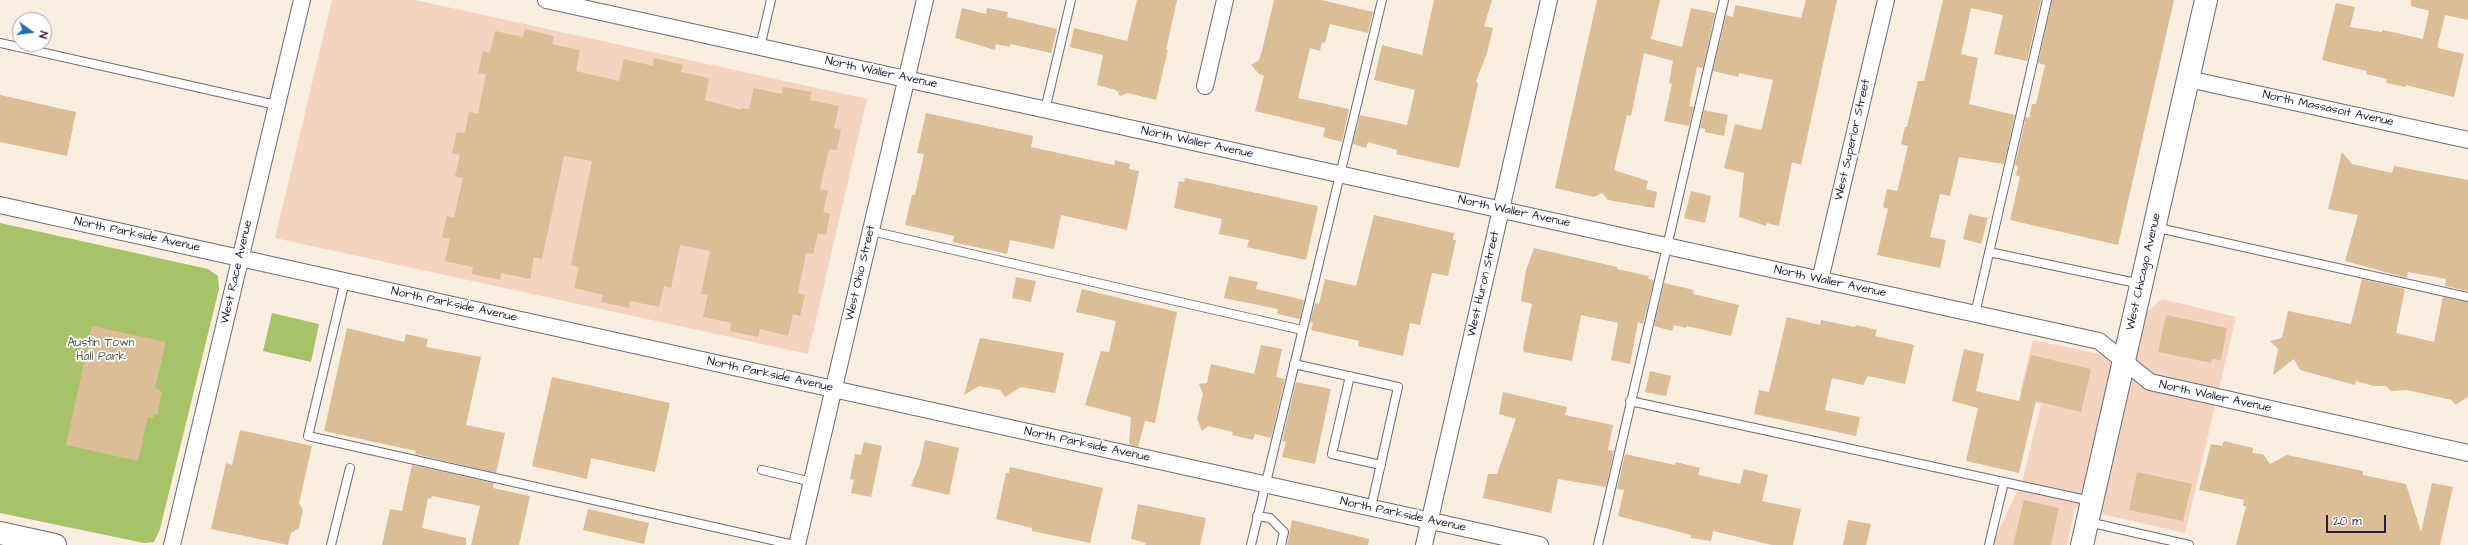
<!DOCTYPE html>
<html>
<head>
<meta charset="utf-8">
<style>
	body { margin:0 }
	#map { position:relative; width:2468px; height:545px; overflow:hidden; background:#faeee0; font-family:"Architects Daughter",sans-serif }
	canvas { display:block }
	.north { position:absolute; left:12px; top:12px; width:40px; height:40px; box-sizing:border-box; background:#fff; border:1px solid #a7a7b1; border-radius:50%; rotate:104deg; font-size:11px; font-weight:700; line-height:16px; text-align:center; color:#22223b }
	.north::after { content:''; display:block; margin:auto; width:14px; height:18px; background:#1f6fb2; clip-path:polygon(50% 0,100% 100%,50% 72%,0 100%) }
	.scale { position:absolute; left:2326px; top:515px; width:60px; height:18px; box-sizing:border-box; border:2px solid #22223b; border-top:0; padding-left:5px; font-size:12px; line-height:14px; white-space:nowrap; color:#22223b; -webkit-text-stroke:3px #fff; paint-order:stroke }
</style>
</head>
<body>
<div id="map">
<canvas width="2468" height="545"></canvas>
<div class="north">N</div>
<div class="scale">20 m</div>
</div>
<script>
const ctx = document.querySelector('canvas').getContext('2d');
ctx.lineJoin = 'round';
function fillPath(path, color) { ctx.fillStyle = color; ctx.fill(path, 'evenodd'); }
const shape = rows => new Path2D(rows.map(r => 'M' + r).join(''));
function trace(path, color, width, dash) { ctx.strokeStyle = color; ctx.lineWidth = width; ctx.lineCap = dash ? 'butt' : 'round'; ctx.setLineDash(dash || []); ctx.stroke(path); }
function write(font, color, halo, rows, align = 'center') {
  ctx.font = font + ' "Architects Daughter",sans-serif'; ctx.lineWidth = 3.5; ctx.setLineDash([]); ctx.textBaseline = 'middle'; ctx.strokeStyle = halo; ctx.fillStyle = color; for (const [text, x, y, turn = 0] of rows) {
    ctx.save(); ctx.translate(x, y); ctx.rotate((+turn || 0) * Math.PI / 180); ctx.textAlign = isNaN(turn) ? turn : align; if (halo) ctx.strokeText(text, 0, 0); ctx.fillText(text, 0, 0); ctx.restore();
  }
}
fillPath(shape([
	[332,0,415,0,867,99,808,354,275,238],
	[2162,299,2236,317,2185,533,2075,508,2067,545,1992,545,2023,479,2041,404,2028,401,2020,392,2033,340,2099,354]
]), '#f4d3c0');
fillPath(shape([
	[0,223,208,269,218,276,219,289,160,529,154,542,144,543,0,513],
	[272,313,319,324,311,362,263,351]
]), '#a8c269');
fillPath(shape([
	[1137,0,1177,0,1166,50,1168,50,1156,100,1128,93,1120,96,1116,90,1097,85,1103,55,1070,47,1074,28,1127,41],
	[1274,0,1321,0,1373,12,1368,33,1330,24,1325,43,1322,42,1320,51,1310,48,1298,98,1349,109,1342,142,1323,137,1325,128,1255,111,1264,76,1259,74,1251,65,1259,60,1262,51],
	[1434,0,1492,0,1484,26,1493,28,1487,53,1476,81,1478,84,1459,168,1396,154,1397,150,1368,142,1366,148,1353,144,1360,115,1407,125,1415,90,1374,80,1382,45,1422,55],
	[1597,0,1660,0,1651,39,1682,47,1691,8,1715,13,1703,68,1697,67,1689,106,1694,107,1689,126,1664,121,1672,84,1669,83,1673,61,1644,53,1631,116,1627,115,1614,170,1648,181,1646,189,1657,192,1654,208,1608,200,1602,193,1594,197,1555,188],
	[1806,0,1837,0,1801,165,1792,162,1779,226,1767,223,1766,226,1739,217,1744,173,1724,168,1735,124,1760,130,1762,128,1773,80,1739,73,1738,77,1713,71,1726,15,1733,17,1735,5,1801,18],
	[1943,0,2041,0,2027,61,1994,54,2003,15,1971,8,1961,54,1978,58,1969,104,2015,115,2004,164,1959,157,1950,196,1940,194,1930,237,1946,240,1940,268,1877,255,1888,209,1883,207,1887,189,1897,191,1898,188,1908,146,1901,144,1905,127,1907,127,1918,81,1924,81],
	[2052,0,2174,0,2118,245,2010,220,2020,177,2016,175,2018,166,2015,165,2026,117,2029,118,2032,104,2036,104,2045,65,2038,63],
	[2411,0,2468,0,2468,20,2445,15,2438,44,2438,48,2464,54,2454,97,2406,85,2406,87,2386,83,2387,79,2366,74,2367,71,2322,60,2336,3,2355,7,2350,27,2382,32,2383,30,2423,39,2429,11,2411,6],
	[962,8,986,14,987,8,1008,12,1007,17,1057,29,1051,53,1010,44,1010,47,996,44,995,50,955,38],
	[525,29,554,36,552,44,580,50,576,71,619,81,624,59,653,66,654,58,683,65,681,72,709,78,705,100,741,110,741,108,749,109,754,88,782,94,783,87,812,92,810,100,839,106,834,128,841,129,837,150,829,149,820,189,828,191,823,212,830,214,826,235,818,233,813,254,806,253,798,293,805,295,800,316,793,314,788,336,760,329,758,337,730,331,731,323,703,317,708,295,701,294,710,251,680,245,671,288,664,286,659,307,630,301,629,308,601,302,603,295,574,288,579,267,571,265,592,161,564,156,542,259,534,257,530,279,501,273,500,280,472,274,473,267,445,261,450,239,442,237,447,216,454,218,463,178,455,176,460,155,452,153,457,132,465,133,469,112,478,114,486,74,478,73,483,51,490,53,495,31,523,37],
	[0,95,76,112,67,156,0,142],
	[1704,110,1728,115,1724,136,1705,132,1705,129,1700,128],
	[926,113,1033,136,1031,147,1114,165,1115,160,1130,164,1129,169,1139,171,1127,230,1061,215,1054,249,1010,240,1007,254,953,242,954,236,905,225,912,195,915,195,924,154,917,153],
	[2342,152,2352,164,2392,173,2394,166,2468,180,2468,291,2445,286,2446,279,2408,272,2407,278,2345,261,2358,215,2328,209],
	[1185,178,1318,206,1306,260,1247,247,1249,240,1219,234,1222,219,1174,208,1179,181,1184,182],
	[1691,191,1711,196,1705,223,1684,218],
	[1969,214,1988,218,1981,244,1963,239],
	[1374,215,1454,233,1453,240,1456,240,1448,276,1432,273,1420,325,1410,323,1403,356,1358,346,1359,341,1311,330,1313,323,1310,322,1315,303,1319,304,1325,279,1356,286],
	[1534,248,1617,267,1617,269,1649,276,1648,279,1654,280,1643,324,1638,322,1630,364,1611,360,1618,323,1581,315,1572,361,1524,352,1523,348,1532,304,1521,301,1526,270],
	[1229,276,1258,282,1256,289,1304,300,1300,319,1277,314,1278,309,1224,298],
	[1016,277,1036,281,1031,302,1012,298],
	[2362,279,2405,289,2396,333,2434,342,2443,297,2468,302,2468,397,2455,405,2452,400,2407,390,2391,391,2386,386,2373,386,2356,381,2355,385,2300,370,2294,359,2273,375,2278,349,2270,341,2282,338,2288,311,2351,324],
	[1664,283,1694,290,1693,294,1739,305,1731,336,1687,326,1686,328,1674,325,1672,331,1654,326],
	[1082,289,1177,312,1155,423,1145,421,1138,447,1129,445,1131,417,1085,405,1101,351,1109,352,1116,321,1076,312],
	[2166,315,2227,328,2221,360,2212,359,2211,363,2158,352],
	[1787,317,1820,325,1821,320,1855,327,1856,325,1877,330,1875,336,1914,345,1905,384,1868,376,1863,385,1832,378,1825,410,1860,417,1856,436,1754,414,1759,390,1769,392],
	[92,326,166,342,155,388,162,392,157,415,154,414,153,418,148,417,138,461,66,445],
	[347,328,404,342,406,334,428,339,426,347,481,357,466,425,505,433,496,473,415,454,416,451,324,431],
	[980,338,1064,353,1055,393,1021,387,1005,397,1000,390,979,386,964,395],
	[1261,345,1282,349,1276,377,1285,379,1271,438,1255,434,1253,440,1232,435,1233,432,1208,426,1202,431,1197,419,1203,394,1199,384,1207,383,1211,364,1254,374],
	[1964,349,1984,354,1976,391,2019,401,2031,355,2091,369,2081,412,2036,401,2019,473,1966,461,1978,408,1952,401],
	[1650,371,1671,376,1666,396,1645,392],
	[552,377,670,403,655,472,591,458,587,479,532,466],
	[1296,382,1331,389,1315,464,1282,457,1286,442,1282,441],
	[1503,392,1567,407,1565,415,1613,425,1608,450,1614,451,1606,487,1558,479,1551,513,1483,498,1488,474,1497,474,1516,419,1499,414],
	[240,430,312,446,299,503,303,510,299,528,291,533,288,545,211,529,226,463,232,465],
	[925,440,959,448,949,495,911,486,920,464],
	[2224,441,2253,448,2252,453,2263,454,2270,464,2287,455,2363,471,2363,475,2406,484,2421,532,2432,483,2453,487,2440,545,2236,545,2246,506,2243,506,2244,500,2199,490,2211,444,2222,446],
	[864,442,882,446,871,497,851,493,854,480,850,479,855,454,861,455],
	[1625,454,1675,465,1676,462,1700,468,1698,475,1740,484,1744,469,1768,475,1762,501,1801,509,1793,545,1772,545,1713,531,1711,541,1691,538,1691,535,1618,516,1624,490,1617,489],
	[412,465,494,483,493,488,530,496,519,545,471,545,480,506,432,496,431,499,428,498,422,528,466,538,466,545,382,545,390,509,402,511],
	[1010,467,1103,488,1090,543,1032,531,1032,528,996,519,1006,473,1009,473],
	[2137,472,2192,484,2183,521,2129,510],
	[2024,500,2059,508,2051,545,2013,545],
	[1138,504,1206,518,1200,545,1145,545,1146,543,1131,539],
	[588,509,649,523,644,544,583,530],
	[1292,520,1369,539,1368,545,1287,545],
	[1848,520,1871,524,1866,545,1843,545]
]), '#dbbd98');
const lane = shape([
	[0,43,276,105],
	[760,47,771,0],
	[1045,110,1071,0],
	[2154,227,2468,297],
	[871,231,1302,330],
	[1989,252,2141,284],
	[345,281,308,436,794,545],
	[1975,314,2047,0],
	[1294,364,1398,387,1371,508],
	[1350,376,1332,454,1381,465],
	[1630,401,2091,501],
	[762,470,812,482],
	[1257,516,1270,518,1284,532,1281,545],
	[2088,522,2189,545],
	[331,545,350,468],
	[1251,545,1382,0],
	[1598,545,1724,0],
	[1989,545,2004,482]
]);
const street = shape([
	[546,0,2099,341,2150,382,2468,453],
	[2188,79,2468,140],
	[1205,86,1225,0],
	[0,205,1540,545],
	[1820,280,1886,0],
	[172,545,302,0],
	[797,545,925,0],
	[1424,545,1549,0]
]);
const secondary = shape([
	[0,533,55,545],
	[2082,545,2206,0]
]);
trace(lane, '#6e6975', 10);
trace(street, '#6e6975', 18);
trace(secondary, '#6e6975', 24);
trace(lane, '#fff', 8);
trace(street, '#fff', 16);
trace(secondary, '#fff', 22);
write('12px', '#22223b', '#fff', [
	["North Waller Avenue",881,73,12],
	["North Massasoit Avenue",2328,109,12],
	["West Superior Street",1853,140,-77],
	["North Waller Avenue",1197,143,12],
	["North Waller Avenue",1514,212,12],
	["North Parkside Avenue",137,235,12],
	["West Race Avenue",237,272,-77],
	["West Chicago Avenue",2144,272,-77],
	["West Ohio Street",861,273,-77],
	["North Waller Avenue",1830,282,12],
	["West Huron Street",1484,284,-77],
	["North Parkside Avenue",454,305,12],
	["North Parkside Avenue",770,375,12],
	["North Waller Avenue",2215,397,12],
	["North Parkside Avenue",1087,445,12],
	["North Parkside Avenue",1403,515,12]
]);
write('12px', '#515a4b', '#fff', [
	["Austin Town",101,343],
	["Hall Park",101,357]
]);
</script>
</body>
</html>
